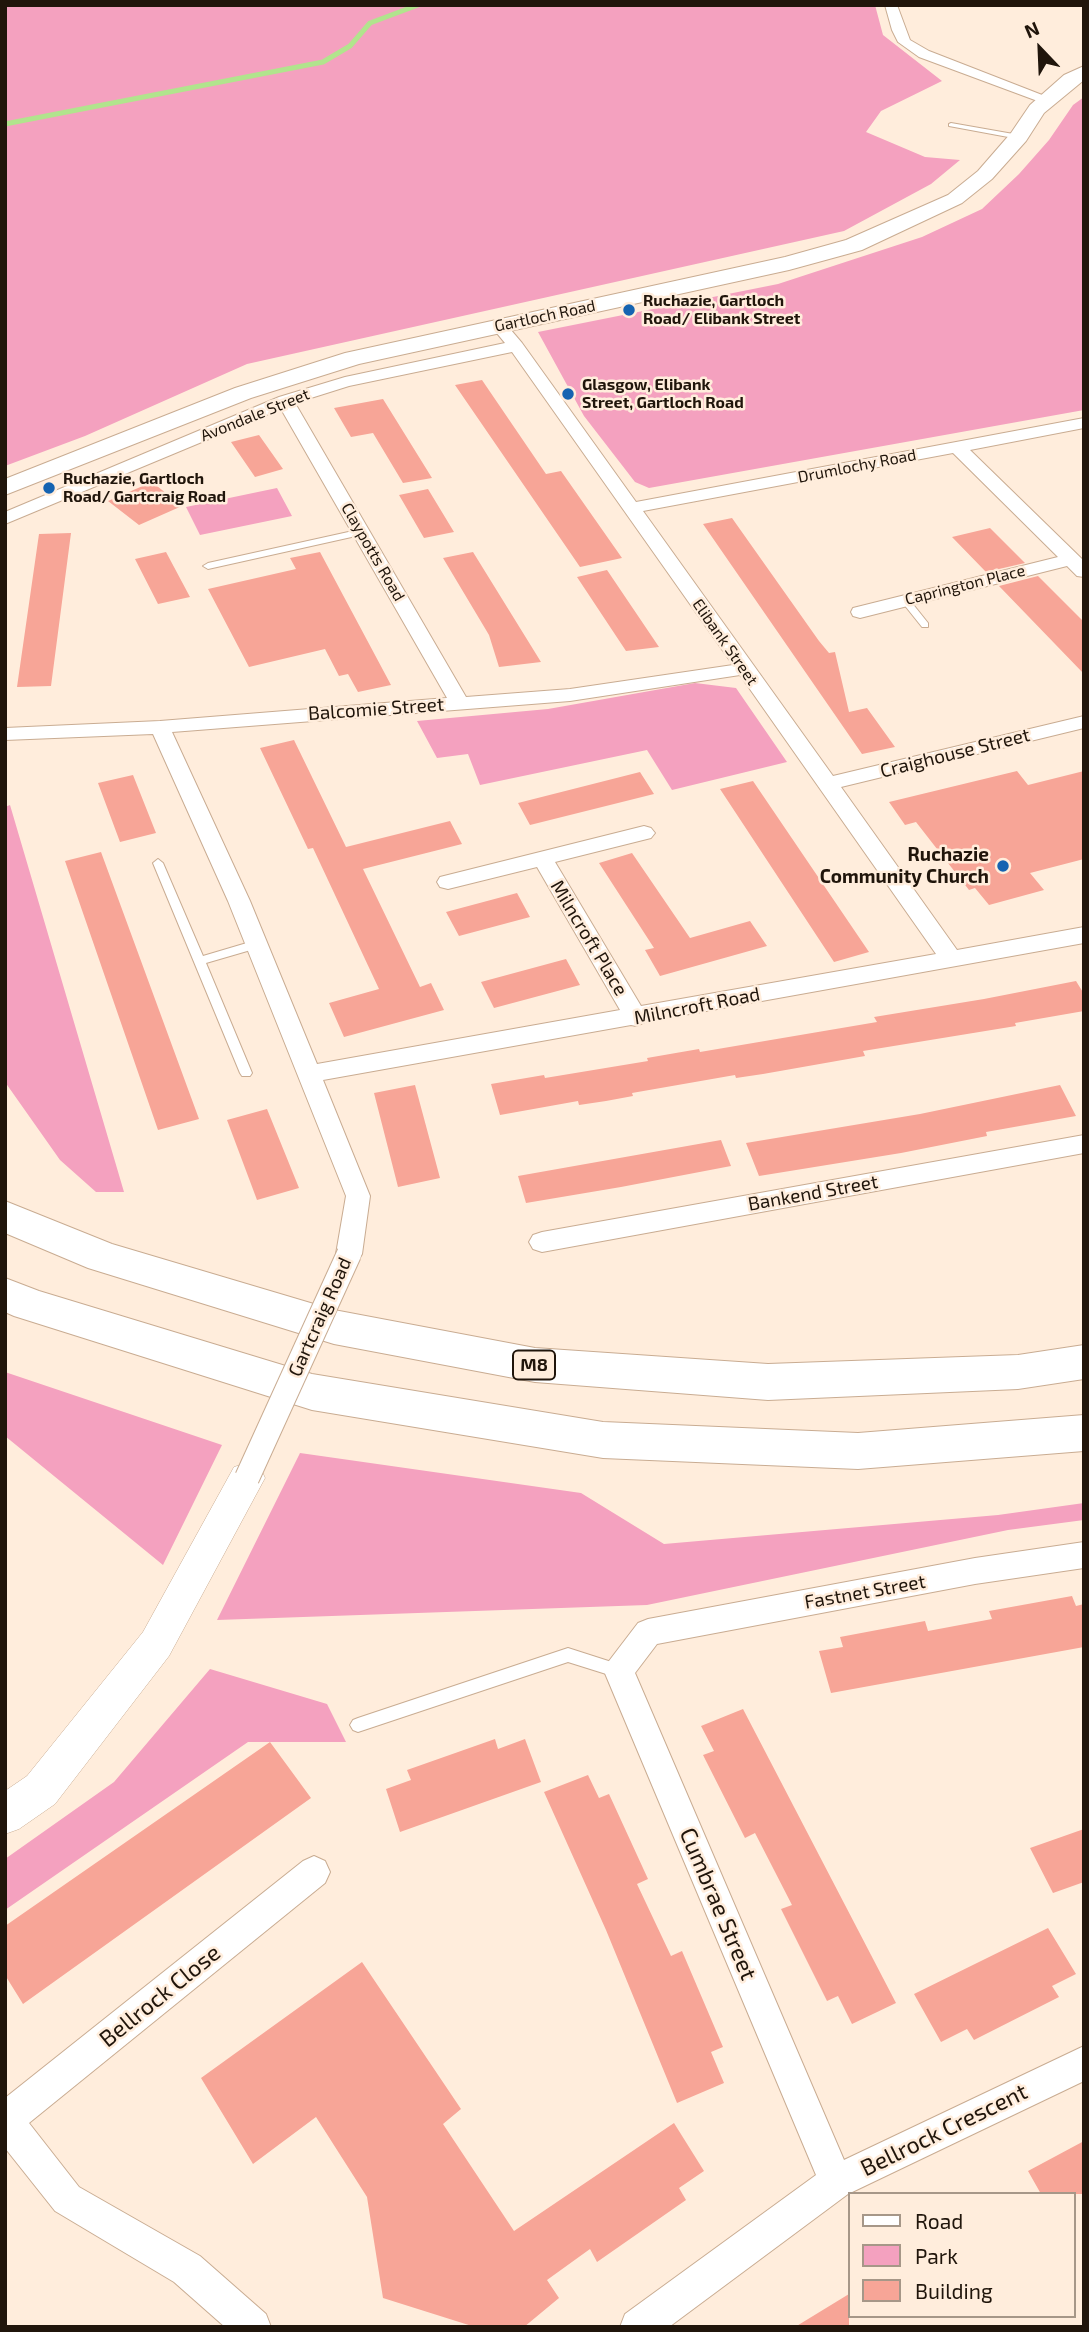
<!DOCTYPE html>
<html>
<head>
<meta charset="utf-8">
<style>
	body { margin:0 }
	#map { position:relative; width:1089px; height:2332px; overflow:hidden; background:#ffeddc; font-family:"Exo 2",sans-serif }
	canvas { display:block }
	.frame { position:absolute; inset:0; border:7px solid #20150b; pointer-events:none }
	.legend { position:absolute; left:848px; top:2192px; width:228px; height:126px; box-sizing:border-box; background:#ffeddc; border:2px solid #a69788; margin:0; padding:9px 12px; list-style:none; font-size:21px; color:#20150b }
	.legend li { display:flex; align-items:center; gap:14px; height:35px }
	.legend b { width:35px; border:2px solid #a69788 }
	.north { position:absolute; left:1005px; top:14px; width:70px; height:70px; -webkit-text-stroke:5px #ffeddc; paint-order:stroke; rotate:337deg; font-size:19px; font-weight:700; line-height:28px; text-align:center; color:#20150b }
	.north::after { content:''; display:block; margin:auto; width:24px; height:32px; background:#20150b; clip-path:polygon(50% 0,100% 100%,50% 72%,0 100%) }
</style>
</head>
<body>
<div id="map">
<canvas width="1089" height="2332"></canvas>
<div class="frame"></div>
<ul class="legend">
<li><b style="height:9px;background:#fff"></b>Road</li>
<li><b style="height:19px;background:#f4a1bf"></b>Park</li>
<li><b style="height:19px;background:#f7a597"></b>Building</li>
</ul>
<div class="north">N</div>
</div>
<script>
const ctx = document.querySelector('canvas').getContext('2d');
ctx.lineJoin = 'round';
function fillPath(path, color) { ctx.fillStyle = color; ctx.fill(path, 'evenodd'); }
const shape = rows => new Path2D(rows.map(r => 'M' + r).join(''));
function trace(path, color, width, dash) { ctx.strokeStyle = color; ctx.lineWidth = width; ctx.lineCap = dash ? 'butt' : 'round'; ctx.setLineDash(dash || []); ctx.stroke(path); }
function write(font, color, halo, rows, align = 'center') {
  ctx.font = font + ' "Exo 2",sans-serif'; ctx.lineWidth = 5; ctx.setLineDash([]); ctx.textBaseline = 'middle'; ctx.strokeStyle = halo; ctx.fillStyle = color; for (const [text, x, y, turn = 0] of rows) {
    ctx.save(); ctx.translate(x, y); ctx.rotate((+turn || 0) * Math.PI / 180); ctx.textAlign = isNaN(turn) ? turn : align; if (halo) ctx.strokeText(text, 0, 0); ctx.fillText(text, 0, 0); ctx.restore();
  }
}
fillPath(shape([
	[5,5,875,5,883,35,942,81,881,111,866,132,925,157,960,160,931,184,844,231,247,364,85,436,5,466],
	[1084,97,1084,410,649,488,635,482,584,416,538,332,778,284,922,237,982,209,1019,174,1049,140,1073,105],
	[277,488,292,516,200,535,186,507],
	[695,683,736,688,787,762,672,790,647,750,480,785,468,754,437,758,417,721,548,709],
	[10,805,124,1192,96,1192,60,1160,5,1082,5,807],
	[5,1372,222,1445,163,1565,5,1436],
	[300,1453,581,1493,664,1544,998,1515,1084,1503,1084,1520,1008,1530,647,1605,217,1620],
	[210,1669,327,1704,346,1742,248,1742,5,1910,5,1859,114,1782]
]), '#f4a1bf');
trace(shape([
	[5,124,323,62,350,46,370,23,418,5]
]), '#b1e48d', 5);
fillPath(shape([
	[482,380,546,474,561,471,622,558,580,567,455,385],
	[383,399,432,478,403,483,373,433,351,437,334,408],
	[259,435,283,469,255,477,231,442],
	[152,482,182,506,139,525,108,501],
	[428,489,454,532,424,538,399,495],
	[732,518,819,641,829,653,835,652,849,712,867,708,895,747,862,754,703,524],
	[990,528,1025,563,986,572,952,537],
	[71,533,51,686,17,687,39,534],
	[166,552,190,597,158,604,135,559],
	[320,552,391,685,358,692,348,674,339,676,325,649,249,667,208,589,296,569,290,558],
	[473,552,541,662,499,667,489,635,443,558],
	[607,570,659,647,626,651,577,577],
	[1038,576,1084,622,1084,674,999,586],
	[294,740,346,847,450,821,462,844,363,869,420,987,431,983,444,1010,344,1037,329,1003,379,989,313,848,308,849,260,748],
	[1017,771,1028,785,1084,771,1084,859,1030,873,1044,890,989,905,975,888,969,890,916,822,905,825,889,802],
	[640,772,654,794,530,825,518,803],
	[133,775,156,833,120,842,98,783],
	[753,781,869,952,834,962,720,789],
	[101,852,199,1119,158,1130,65,861],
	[632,853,690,938,750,921,767,946,660,976,645,950,654,948,599,863],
	[517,893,530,917,459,936,446,912],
	[566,959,580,985,494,1008,481,982],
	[1076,981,1084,994,1084,1011,1015,1023,1016,1026,863,1051,865,1056,763,1074,736,1078,735,1075,632,1093,633,1096,606,1101,579,1105,578,1101,500,1115,491,1084,544,1075,545,1078,648,1061,647,1058,670,1054,699,1049,700,1052,877,1022,874,1017,984,999],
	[415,1085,440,1178,398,1187,374,1093],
	[1060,1085,1076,1116,986,1132,987,1136,901,1153,759,1176,746,1143,920,1114],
	[267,1109,299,1188,257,1200,227,1120],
	[721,1140,731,1166,621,1187,526,1203,518,1176],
	[1072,1596,1076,1606,1084,1604,1084,1647,831,1693,819,1651,843,1647,840,1637,925,1621,928,1631,992,1619,989,1611],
	[743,1709,896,2003,852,2024,838,1996,827,2001,781,1909,792,1905,755,1833,745,1838,703,1755,714,1751,701,1726],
	[495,1739,498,1749,525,1739,541,1782,400,1832,386,1789,411,1780,407,1770],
	[270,1742,311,1798,23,2004,5,1975,5,1926],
	[588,1775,599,1798,609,1794,648,1879,637,1884,671,1956,682,1951,723,2047,711,2052,724,2083,677,2103,606,1930,544,1792],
	[1084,1829,1084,1882,1053,1893,1030,1848],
	[1048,1928,1076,1974,1052,1986,1059,1997,974,2040,967,2029,941,2042,914,1994],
	[362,1962,461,2109,443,2124,514,2231,674,2123,704,2171,679,2188,686,2200,597,2262,590,2249,547,2280,559,2298,524,2327,475,2327,383,2298,367,2197,316,2117,253,2164,201,2078],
	[1084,2141,1084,2194,1041,2194,1028,2171],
	[849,2294,849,2327,795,2327]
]), '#f7a597');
const service = shape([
	[951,123,1019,135,1023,137,1019,139,949,126,949,124,951,123],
	[362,529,367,532,365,534,208,569,203,566,208,563,362,529],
	[905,597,908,598,928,623,928,627,922,627,902,602,900,600,905,597],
	[158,859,163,863,203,956,257,940,263,944,261,947,206,963,252,1073,250,1076,242,1076,240,1073,153,863,158,859],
	[568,1648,624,1666,626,1671,624,1676,619,1678,568,1662,358,1732,353,1730,350,1725,353,1720,358,1718,568,1648]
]);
const minor = shape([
	[885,5,897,5,910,40,929,51,1055,100,1053,103,1043,103,919,57,898,42,892,30,885,5],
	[499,321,505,323,522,343,636,502,1084,418,1084,428,970,450,1084,561,1084,577,1077,576,1067,566,860,618,853,616,851,612,853,608,1058,557,953,453,643,511,833,776,1084,716,1084,728,841,787,957,950,1084,927,1084,943,645,1022,636,1026,631,1025,323,1080,370,1196,362,1254,358,1261,349,1264,340,1261,336,1254,346,1196,228,901,153,734,5,740,5,728,160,721,447,698,281,409,5,524,5,512,279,397,345,377,505,343,491,326,499,321],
	[512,352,625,512,733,665,570,689,466,697,295,403,349,386,512,352],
	[740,675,936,954,641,1006,555,862,651,838,655,833,651,828,644,826,440,877,437,882,440,887,448,889,537,867,620,1010,317,1064,250,901,172,732,570,701,740,675],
	[1084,1135,1084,1153,542,1252,533,1249,529,1242,533,1235,542,1232,1084,1135],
	[1084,1542,1084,1568,975,1584,657,1644,635,1673,844,2160,1084,2046,1084,2081,848,2194,669,2327,620,2327,625,2314,816,2175,604,1671,609,1661,638,1623,648,1619,975,1558,1084,1542],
	[314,1856,325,1861,330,1872,325,1883,29,2123,79,2187,200,2256,266,2314,271,2327,225,2327,174,2282,55,2211,5,2148,5,2098,303,1861,314,1856]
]);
const tertiary = shape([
	[247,1463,260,1467,265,1478,169,1656,55,1804,19,1829,5,1834,5,1791,27,1776,143,1632,234,1467,247,1463]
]);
const secondary = shape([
	[1084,66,1084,80,1044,113,1026,141,992,179,962,203,862,250,789,270,359,364,251,398,5,495,5,479,235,388,345,353,785,257,846,240,948,195,978,171,1011,133,1030,105,1064,75,1084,66]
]);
const motorway = shape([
	[5,1201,112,1244,334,1310,535,1348,768,1364,1018,1355,1084,1345,1084,1379,1018,1389,768,1400,535,1382,334,1344,88,1268,5,1233,5,1201],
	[5,1278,39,1291,312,1374,603,1422,858,1433,1084,1415,1084,1451,858,1469,603,1458,312,1410,14,1316,5,1312,5,1278]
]);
trace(service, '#c9ac92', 2);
trace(minor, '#c9ac92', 2);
trace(tertiary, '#c9ac92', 1);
trace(secondary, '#c9ac92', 2);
trace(motorway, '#c9ac92', 2);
fillPath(service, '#fff');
fillPath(minor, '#fff');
fillPath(tertiary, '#fff');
fillPath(secondary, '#fff');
fillPath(motorway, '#fff');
const minorBridge = shape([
	[247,1478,349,1254]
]);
trace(minorBridge, '#c9ac92', 26, []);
trace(minorBridge, '#fff', 24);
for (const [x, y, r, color] of [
	[629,310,7,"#1563b1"],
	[568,394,7,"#1563b1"],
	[49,488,7,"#1563b1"],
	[1003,866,7,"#1563b1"]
]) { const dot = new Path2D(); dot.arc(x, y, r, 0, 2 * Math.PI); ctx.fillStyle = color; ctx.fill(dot); trace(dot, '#ffeddc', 2.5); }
write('bold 16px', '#20150b', '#ffeddc', [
	["Ruchazie, Gartloch",643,301],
	["Road/ Elibank Street",643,319],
	["Glasgow, Elibank",582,385],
	["Street, Gartloch Road",582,403],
	["Ruchazie, Gartloch",63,479],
	["Road/ Gartcraig Road",63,497]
], 'left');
write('16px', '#20150b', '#ffeddc', [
	["Gartloch Road",545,316,-12],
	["Avondale Street",255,415,-22],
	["Drumlochy Road",857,466,-11],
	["Claypotts Road",373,552,60],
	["Caprington Place",965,585,-14],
	["Elibank Street",725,642,55]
]);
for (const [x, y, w] of [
	[534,1365,42]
]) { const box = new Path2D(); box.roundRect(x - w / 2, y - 14.5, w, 29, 5); ctx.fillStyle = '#ffeddc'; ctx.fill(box); trace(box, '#20150b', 2); }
write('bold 18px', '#20150b', null, [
	["M8",534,1365]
]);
write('19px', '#20150b', '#ffeddc', [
	["Balcomie Street",376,709,-4],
	["Craighouse Street",955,753,-14],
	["Milncroft Place",589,938,59],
	["Milncroft Road",697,1006,-11],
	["Bankend Street",813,1193,-10],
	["Gartcraig Road",320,1317,-66],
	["Fastnet Street",865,1592,-10]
]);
write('bold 19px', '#20150b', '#ffeddc', [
	["Ruchazie",989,855],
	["Community Church",989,877]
], 'right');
write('23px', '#20150b', '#ffeddc', [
	["Cumbrae Street",718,1904,67],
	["Bellrock Close",160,1996,-39],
	["Bellrock Crescent",944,2130,-26]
]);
</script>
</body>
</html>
